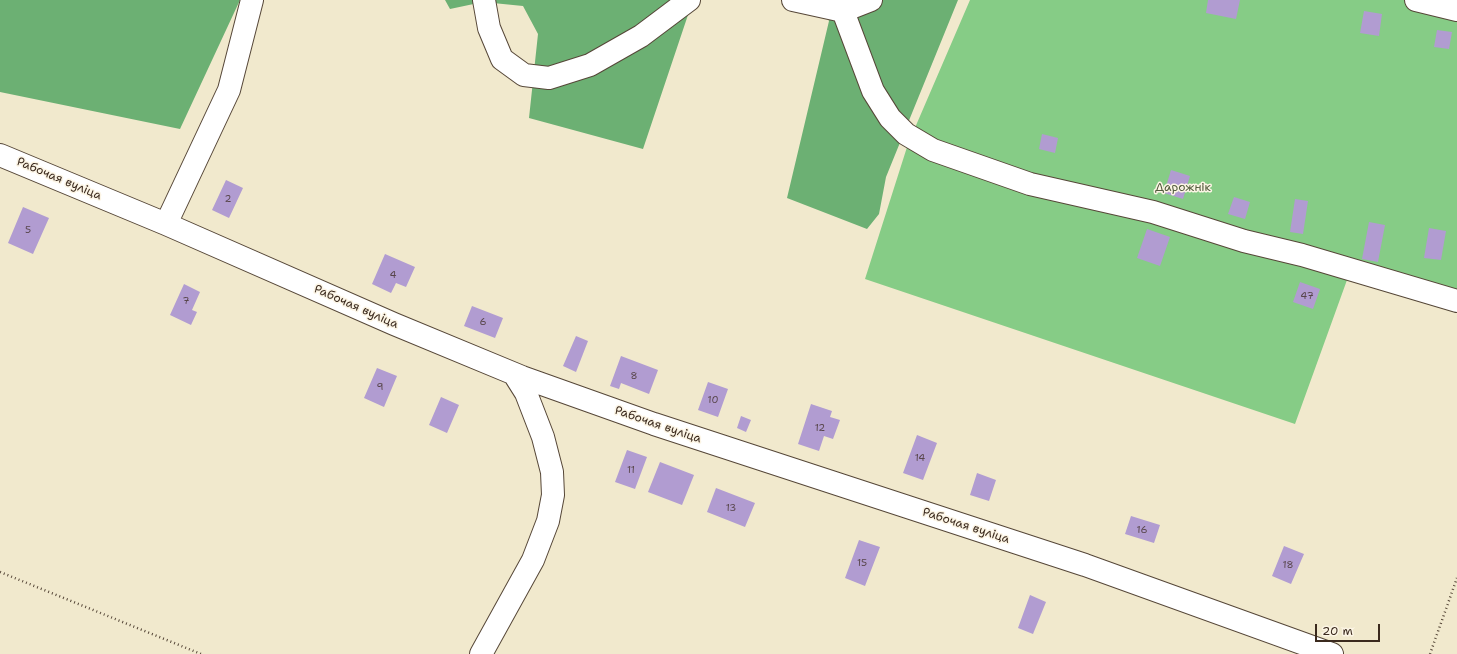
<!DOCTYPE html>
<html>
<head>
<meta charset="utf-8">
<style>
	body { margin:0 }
	#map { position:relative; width:1457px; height:654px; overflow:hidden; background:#f1e9cd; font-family:"Shantell Sans",sans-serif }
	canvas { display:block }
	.scale { position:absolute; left:1315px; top:624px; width:65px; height:18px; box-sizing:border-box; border:2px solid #3b2a1e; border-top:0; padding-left:5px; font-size:12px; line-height:14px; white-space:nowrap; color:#3b2a1e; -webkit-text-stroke:3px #fcf5e5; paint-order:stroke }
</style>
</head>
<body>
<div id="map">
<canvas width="1457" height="654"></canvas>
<div class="scale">20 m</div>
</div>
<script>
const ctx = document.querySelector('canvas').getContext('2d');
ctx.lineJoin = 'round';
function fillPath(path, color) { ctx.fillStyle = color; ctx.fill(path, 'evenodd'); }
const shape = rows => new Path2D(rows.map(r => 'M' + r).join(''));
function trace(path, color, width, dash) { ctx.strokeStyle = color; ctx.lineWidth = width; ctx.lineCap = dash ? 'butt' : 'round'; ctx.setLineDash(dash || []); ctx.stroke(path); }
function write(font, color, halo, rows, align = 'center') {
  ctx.font = font + ' "Shantell Sans",sans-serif'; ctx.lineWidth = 3; ctx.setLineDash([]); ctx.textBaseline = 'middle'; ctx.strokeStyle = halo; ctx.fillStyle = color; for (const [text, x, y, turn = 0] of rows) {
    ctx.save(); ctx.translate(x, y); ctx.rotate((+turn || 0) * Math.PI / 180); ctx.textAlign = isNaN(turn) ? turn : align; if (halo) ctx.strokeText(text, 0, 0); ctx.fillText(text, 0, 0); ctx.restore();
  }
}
fillPath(shape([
	[970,0,1457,0,1457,313,1347,280,1295,424,865,279,908,144]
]), '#86cc86');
fillPath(shape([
	[0,0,240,0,180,129,0,92],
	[445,0,693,0,643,149,529,118,538,34,523,6,483,2,450,9],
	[820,0,958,0,886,177,879,214,867,229,787,198,829,21]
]), '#6cb073');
fillPath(shape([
	[1208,0,1240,0,1236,19,1206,13],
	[1364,11,1382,14,1379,36,1360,33],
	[1437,30,1452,32,1449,49,1434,47],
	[1042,134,1058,138,1055,153,1039,149],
	[1171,170,1190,176,1183,199,1164,193],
	[226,180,243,188,229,218,212,210],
	[1234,197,1250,202,1245,219,1228,214],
	[1295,199,1308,201,1303,234,1290,232],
	[23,207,49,218,33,254,8,243],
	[1369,222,1385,225,1378,262,1362,259],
	[1429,228,1446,231,1441,260,1424,258],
	[1147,229,1170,237,1160,266,1137,258],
	[385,254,415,267,406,287,396,283,391,293,372,284],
	[1300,282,1320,289,1313,309,1293,302],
	[184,284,200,292,192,310,197,312,191,325,170,315],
	[472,306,503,318,495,338,464,326],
	[576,336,588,341,576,372,563,366],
	[621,356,658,370,649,394,621,383,619,389,610,386],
	[377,368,397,376,384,407,364,398],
	[708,382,728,389,718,417,698,410],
	[441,397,459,405,447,433,429,425],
	[811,404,832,411,830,417,840,420,833,439,824,436,819,451,798,444],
	[741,416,751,420,746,432,737,428],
	[917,435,937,443,923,480,903,473],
	[627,450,647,457,635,489,615,482],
	[660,462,694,475,682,505,648,492],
	[977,473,996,480,989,501,970,495],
	[716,488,755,503,745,527,707,512],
	[1131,516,1160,525,1154,543,1125,534],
	[859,540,880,547,865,586,845,578],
	[1284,546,1304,554,1291,584,1272,576],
	[1030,595,1046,602,1033,634,1018,628]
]), '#b19cd1');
const minor = shape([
	[484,0,489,28,502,59,524,75,549,78,590,65,641,36,689,0],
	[793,0,843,11,871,0],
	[1416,0,1457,10],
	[843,11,873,91,890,118,906,134,933,150,1030,184,1153,212,1244,241,1302,255,1457,301],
	[0,155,166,224,394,324,522,377,654,424,1085,565,1332,654],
	[166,224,229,90,252,0],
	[481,654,533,560,548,521,553,495,552,472,543,437,526,393,514,374]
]);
trace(minor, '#564738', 24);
trace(shape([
	[0,572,201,654],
	[1430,654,1457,578]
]), '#564738', 2.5, [1, 3]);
trace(minor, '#fff', 22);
write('10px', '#58464b', null, [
	["2",228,199],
	["5",28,230],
	["4",393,275],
	["47",1307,296],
	["7",186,301],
	["6",483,322],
	["8",634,376],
	["9",380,387],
	["10",713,400],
	["12",820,428],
	["14",920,458],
	["11",631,470],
	["13",731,508],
	["16",1142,530],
	["15",862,563],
	["18",1288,565]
]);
write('12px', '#3b2a1e', '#fcf5e5', [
	["Рабочая вуліца",59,179,23],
	["Рабочая вуліца",356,307,24],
	["Рабочая вуліца",658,425,19],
	["Рабочая вуліца",966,526,18]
]);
write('12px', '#525b3d', '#fcf5e5', [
	["Дарожнік",1183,188]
]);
</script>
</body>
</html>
